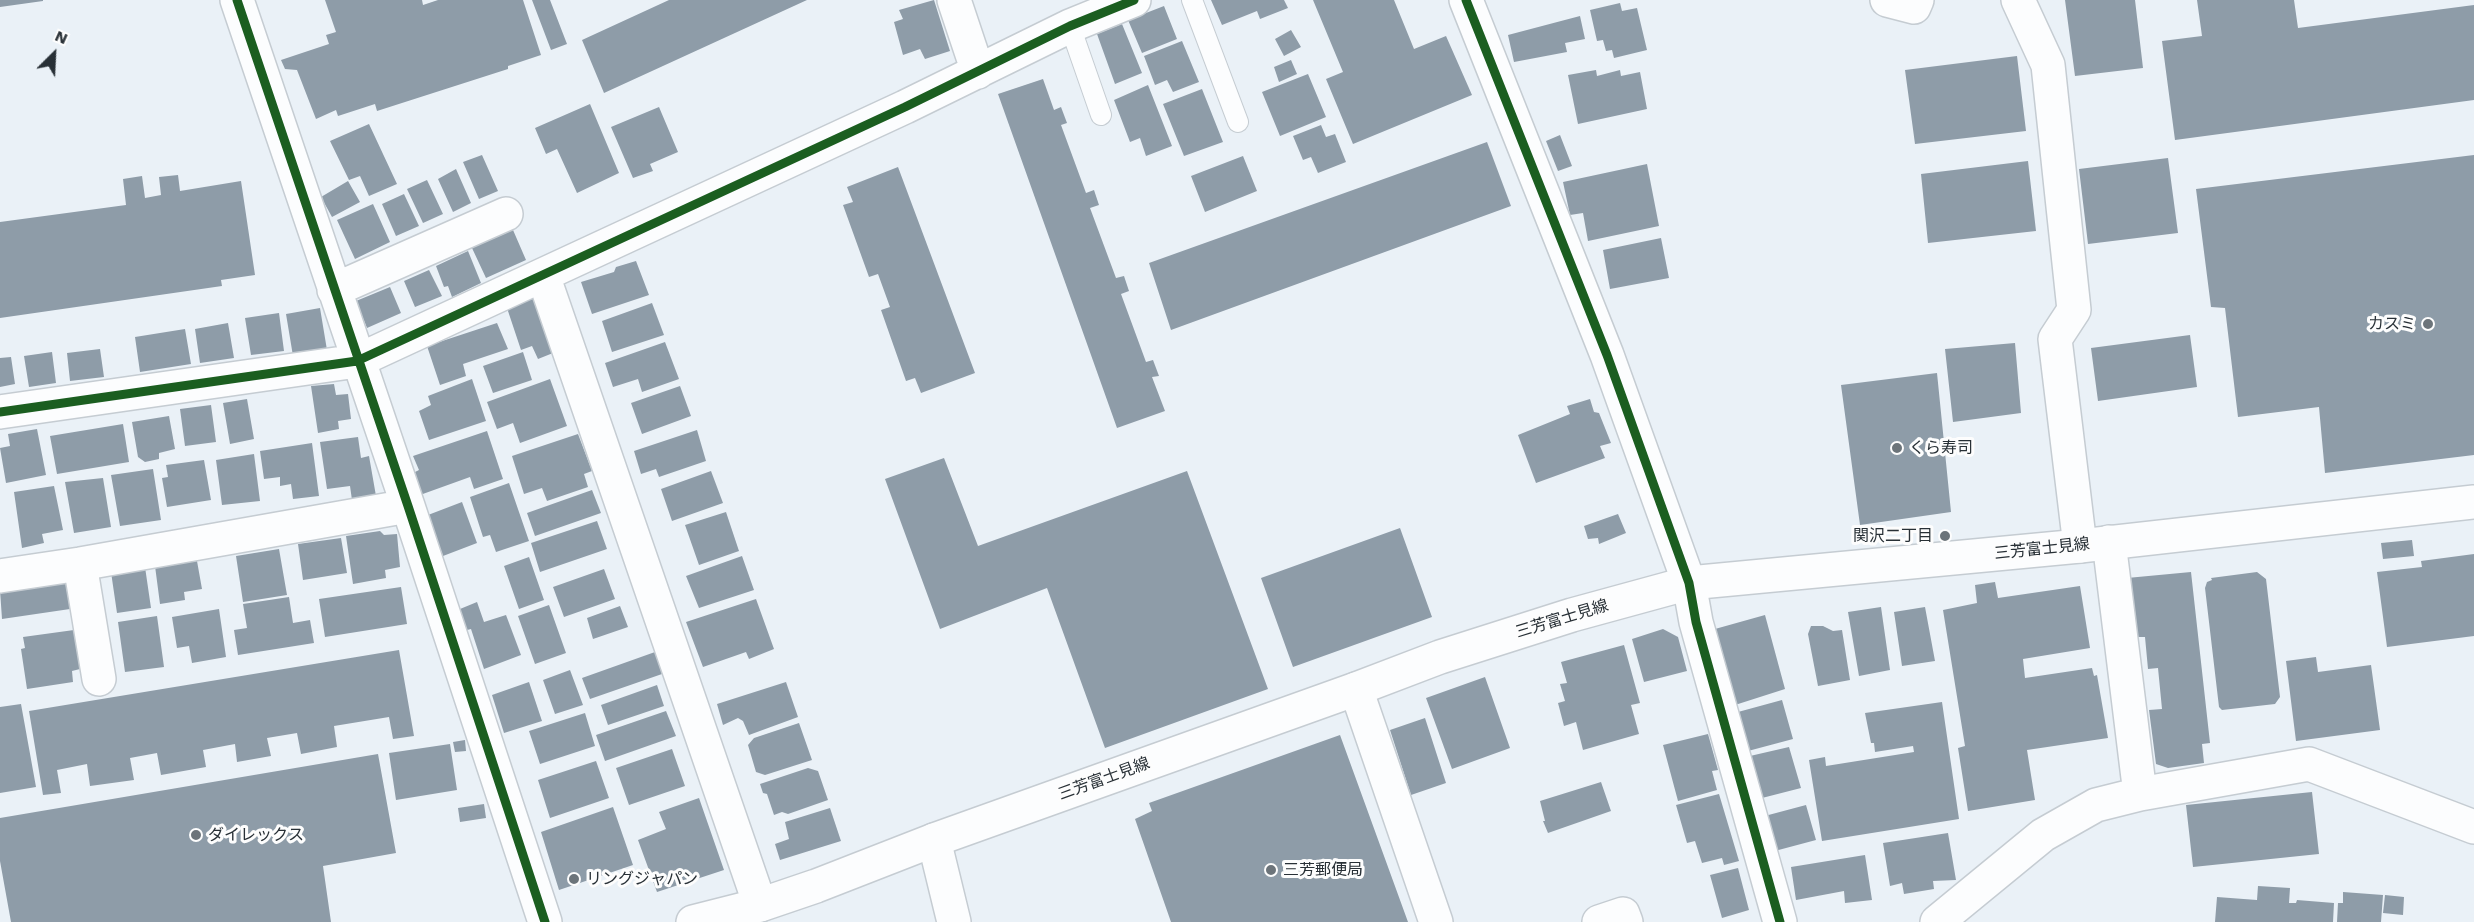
<!DOCTYPE html>
<html>
<head>
<meta charset="utf-8">
<style>
	body { margin:0 }
	#map { position:relative; width:2474px; height:922px; overflow:hidden; background:#eaf1f7; font-family:"Work Sans",sans-serif }
	canvas { display:block }
	.north { position:absolute; left:24px; top:24px; width:60px; height:60px; -webkit-text-stroke:4px #fdfdfd; paint-order:stroke; rotate:24deg; font-size:16px; font-weight:700; line-height:24px; text-align:center; color:#283036 }
	.north::after { content:''; display:block; margin:auto; width:21px; height:27px; background:#283036; clip-path:polygon(50% 0,100% 100%,50% 72%,0 100%) }
</style>
</head>
<body>
<div id="map">
<canvas width="2474" height="922"></canvas>
<div class="north">N</div>
</div>
<script>
const ctx = document.querySelector('canvas').getContext('2d');
ctx.lineJoin = 'round';
function fillPath(path, color) { ctx.fillStyle = color; ctx.fill(path, 'evenodd'); }
const shape = rows => new Path2D(rows.map(r => 'M' + r).join(''));
function trace(path, color, width, dash) { ctx.strokeStyle = color; ctx.lineWidth = width; ctx.lineCap = dash ? 'butt' : 'round'; ctx.setLineDash(dash || []); ctx.stroke(path); }
function write(font, color, halo, rows, align = 'center') {
  ctx.font = font + ' "Work Sans","Noto Sans JP",sans-serif'; ctx.lineWidth = 6; ctx.setLineDash([]); ctx.textBaseline = 'middle'; ctx.strokeStyle = halo; ctx.fillStyle = color; for (const [text, x, y, turn = 0] of rows) {
    ctx.save(); ctx.translate(x, y); ctx.rotate((+turn || 0) * Math.PI / 180); ctx.textAlign = isNaN(turn) ? turn : align; if (halo) ctx.strokeText(text, 0, 0); ctx.fillText(text, 0, 0); ctx.restore();
  }
}
fillPath(shape([
	[0,0,43,0,43,1,0,7],
	[325,0,422,0,423,5,438,0,523,0,541,55,508,66,508,69,377,111,375,104,338,116,336,110,316,119,297,70,285,69,281,60,329,44,326,35,336,32],
	[532,0,550,0,567,44,551,50],
	[669,0,807,0,604,93,582,40],
	[934,0,950,51,925,59,920,49,903,55,894,22,903,19,899,10],
	[1211,0,1284,0,1288,8,1260,19,1257,11,1222,25],
	[1313,0,1394,0,1414,49,1446,36,1472,95,1353,144,1326,79,1343,72],
	[2065,0,2135,0,2143,68,2075,76],
	[2197,0,2294,0,2298,28,2474,5,2474,100,2175,140,2162,41,2202,36],
	[1620,3,1622,11,1637,8,1647,50,1614,58,1612,50,1606,51,1603,40,1597,41,1590,10],
	[1164,6,1177,39,1142,53,1128,20],
	[1580,16,1585,39,1565,43,1567,52,1514,62,1508,35],
	[1122,24,1142,73,1115,84,1097,34],
	[1291,30,1301,47,1284,56,1275,39],
	[1182,41,1199,82,1173,92,1167,80,1155,85,1144,56],
	[2017,56,2026,131,1915,144,1905,70],
	[1291,60,1297,74,1279,82,1274,67],
	[1596,70,1597,76,1620,70,1621,76,1640,72,1647,109,1578,124,1568,75],
	[1308,74,1326,117,1280,136,1262,92],
	[1043,79,1054,110,1061,107,1067,123,1061,125,1086,193,1094,190,1099,205,1090,208,1116,278,1124,276,1129,291,1121,294,1146,362,1153,360,1159,376,1152,377,1165,411,1117,428,998,94],
	[1148,85,1172,146,1146,156,1140,138,1130,142,1114,100],
	[1202,89,1223,142,1184,156,1163,104],
	[590,104,619,173,577,193,557,149,546,154,535,128],
	[659,107,678,152,650,164,653,171,633,178,611,127],
	[369,124,397,184,369,196,360,176,349,180,330,141],
	[1321,125,1326,137,1335,134,1346,162,1318,173,1311,157,1303,160,1293,136],
	[1560,135,1572,166,1558,171,1546,141],
	[1487,142,1511,206,1171,330,1149,263],
	[482,155,498,191,479,199,463,162],
	[2474,155,2474,455,2325,473,2319,407,2238,417,2225,308,2211,307,2196,189],
	[1243,156,1257,191,1205,212,1191,176],
	[2168,158,2178,233,2088,244,2079,169],
	[2028,161,2036,231,1928,243,1921,174],
	[1647,164,1659,226,1588,241,1583,213,1570,215,1563,182],
	[898,167,975,373,921,393,915,378,906,381,881,310,890,307,878,274,869,277,843,205,853,202,847,187],
	[456,169,471,203,453,212,438,179],
	[178,175,180,191,241,181,255,275,221,280,222,286,0,318,0,222,126,205,123,179,142,176,145,198,161,195,159,177],
	[427,180,443,214,423,223,407,189],
	[348,181,360,202,332,217,321,197],
	[404,194,419,226,396,236,382,204],
	[373,204,390,242,355,259,337,220],
	[513,230,526,260,486,278,472,248],
	[1661,238,1669,278,1610,289,1603,250],
	[468,251,481,283,452,297,448,286,444,287,436,266],
	[636,261,649,295,592,314,581,282,614,272,616,267],
	[429,270,442,296,415,307,404,281],
	[390,287,401,313,367,328,356,301],
	[534,298,553,353,538,359,532,346,521,350,507,308],
	[652,303,664,335,612,352,602,321],
	[320,308,327,350,293,356,286,314],
	[279,313,284,351,251,355,245,318],
	[228,323,234,358,200,363,195,329],
	[497,323,508,349,463,364,466,376,440,385,427,346],
	[185,329,191,364,140,372,135,337],
	[2190,335,2197,387,2098,401,2091,348],
	[665,342,679,379,642,392,638,379,613,387,605,363],
	[2015,343,2021,413,1953,422,1945,349],
	[100,349,104,377,70,381,67,353],
	[52,352,56,383,29,387,24,356],
	[523,352,532,380,493,393,483,366],
	[11,357,15,384,0,387,0,358],
	[1937,373,1951,512,1860,525,1841,385],
	[472,379,486,421,429,440,419,411,431,405,428,396],
	[550,379,567,426,520,443,513,423,497,429,487,402],
	[334,384,336,395,348,394,351,419,338,421,339,429,318,433,311,386],
	[680,386,691,416,642,434,631,403],
	[247,399,254,439,230,444,223,403],
	[1590,399,1594,412,1599,413,1611,443,1600,446,1605,458,1536,483,1518,435,1570,414,1567,406],
	[211,405,216,442,185,446,180,409],
	[169,416,175,449,159,453,159,459,145,462,138,457,132,422],
	[123,424,129,462,57,474,50,436],
	[37,429,46,475,6,483,0,448,10,446,8,434],
	[697,430,706,461,659,477,656,469,641,474,634,451],
	[487,431,503,479,474,489,470,477,420,495,413,473,419,470,413,456],
	[578,434,592,471,584,474,588,487,547,501,542,488,524,494,512,456],
	[358,437,361,458,369,456,376,496,352,500,350,486,327,489,320,442],
	[312,443,319,496,293,499,291,484,280,486,280,477,264,479,260,451],
	[254,454,260,501,222,505,216,460],
	[944,458,978,546,1187,471,1268,689,1105,748,1047,588,940,629,885,479],
	[204,460,211,500,167,507,162,478,168,477,166,465],
	[153,469,161,520,120,526,111,475],
	[711,471,723,503,672,521,661,489],
	[103,478,111,527,74,533,65,482],
	[509,483,529,541,496,552,490,535,483,537,470,497],
	[54,486,63,530,42,534,44,543,22,548,14,492],
	[592,490,601,513,535,536,527,513],
	[462,502,477,543,443,556,428,515],
	[726,512,739,551,699,565,685,525],
	[1618,514,1626,533,1599,544,1598,538,1588,539,1584,526],
	[597,521,607,549,540,572,531,543],
	[1400,528,1432,617,1293,667,1261,578],
	[380,531,384,535,397,534,400,567,385,570,386,578,353,584,346,536],
	[341,538,347,573,303,580,298,544],
	[2412,540,2414,556,2383,559,2381,543],
	[279,549,287,595,243,602,236,556],
	[2474,554,2474,636,2387,647,2377,572,2422,567,2421,561],
	[742,556,754,590,699,608,686,576],
	[529,557,544,600,519,609,504,566],
	[197,561,202,589,184,592,185,600,160,604,155,566],
	[145,567,151,608,117,613,111,572],
	[604,569,615,599,564,617,553,587],
	[2191,572,2210,743,2202,744,2204,763,2168,768,2156,764,2149,710,2162,709,2158,668,2148,669,2145,637,2135,637,2127,578],
	[2257,572,2266,579,2280,697,2275,704,2222,710,2219,707,2205,588,2207,582,2212,580,2211,578],
	[65,580,70,609,2,619,0,590],
	[1995,582,1998,598,2080,586,2090,648,2023,659,2025,678,2092,668,2094,676,2097,675,2108,738,2027,750,2035,800,1968,811,1958,748,1965,746,1943,610,1977,603,1975,585],
	[401,587,407,624,325,637,319,599],
	[289,597,293,623,310,620,314,643,238,655,234,630,247,628,243,604],
	[756,599,774,649,749,659,746,652,703,667,686,622],
	[477,602,484,622,506,615,521,655,484,669,471,629,467,630,460,609],
	[549,605,566,653,535,664,518,616],
	[620,606,628,627,593,639,587,618],
	[1881,607,1890,670,1859,676,1848,612],
	[1925,607,1935,661,1902,666,1894,612],
	[219,609,226,657,192,663,189,646,177,648,172,617],
	[1765,615,1785,689,1735,705,1715,629],
	[157,616,164,667,125,672,118,622],
	[1811,626,1823,626,1833,631,1842,630,1850,680,1818,686,1808,634],
	[1663,629,1678,637,1687,671,1644,682,1632,639],
	[74,630,80,669,72,671,73,682,27,689,21,649,25,648,23,637],
	[1624,645,1640,703,1631,705,1639,734,1583,750,1576,722,1564,726,1558,703,1565,701,1560,684,1567,683,1561,662],
	[399,650,414,736,393,739,389,717,334,726,337,747,301,754,297,733,267,738,271,756,237,762,235,744,203,750,206,767,161,775,157,753,130,758,134,780,90,786,87,764,57,770,61,793,43,795,29,711],
	[655,652,662,674,590,699,582,678],
	[2316,657,2318,672,2371,665,2380,730,2296,741,2286,661],
	[570,670,583,705,555,714,543,680],
	[1485,677,1510,748,1452,769,1426,698],
	[529,682,542,721,504,733,492,695],
	[786,682,798,717,749,735,743,721,738,718,723,725,717,704],
	[657,685,664,706,608,725,601,705],
	[1782,700,1793,739,1748,751,1738,712],
	[1942,702,1959,819,1822,841,1809,760,1825,757,1826,766,1914,752,1913,746,1875,752,1874,743,1871,743,1865,713],
	[21,704,36,787,0,793,0,707],
	[666,711,676,736,605,761,596,735],
	[585,713,595,746,540,764,529,731],
	[1425,718,1446,783,1411,795,1390,730],
	[799,723,812,760,765,775,756,772,748,745,754,738],
	[1708,734,1718,770,1712,771,1717,790,1678,801,1663,745],
	[1340,735,1408,922,1171,922,1135,819,1152,811,1149,803],
	[465,740,466,751,455,752,453,742],
	[450,744,457,790,396,800,389,753],
	[1789,747,1801,788,1762,798,1750,756],
	[672,749,685,786,629,805,616,768],
	[378,754,396,853,323,866,331,922,11,922,0,861,0,818],
	[596,761,609,798,550,818,538,780],
	[808,768,818,771,828,800,788,814,782,812,774,815,767,794,763,793,760,784],
	[1601,782,1611,811,1548,833,1543,821,1545,821,1540,801],
	[2312,792,2319,854,2193,867,2186,805],
	[1719,794,1739,861,1724,865,1722,858,1702,863,1695,841,1687,843,1676,805],
	[699,798,724,870,657,892,638,840,666,829,659,812],
	[484,804,486,818,460,822,458,808],
	[1806,805,1816,840,1771,852,1761,817],
	[613,807,633,865,559,890,541,832],
	[830,808,841,841,780,860,775,844,789,839,785,822],
	[1948,833,1956,880,1933,881,1934,889,1904,894,1902,883,1890,886,1883,843],
	[1865,855,1872,900,1845,903,1844,891,1796,900,1791,867],
	[1738,868,1749,910,1722,918,1710,875],
	[2258,886,2290,888,2289,903,2296,903,2297,900,2334,903,2333,922,2215,922,2217,897,2257,900],
	[2343,892,2383,895,2381,922,2337,922,2338,903,2343,903],
	[2385,895,2404,897,2403,915,2383,913]
]), '#8e9ca8');
const lane = shape([
	[1192,0,1238,122],
	[1070,26,1101,115]
]);
const street = shape([
	[237,0,408,506,545,922],
	[954,0,978,72],
	[1466,0,1607,355,1689,583,1696,622,1780,922],
	[1887,0,1914,7,1917,0],
	[2018,0,2048,65,2074,310,2055,339,2080,546],
	[543,275,760,905],
	[334,290,506,214],
	[0,412,357,361,905,107,1070,26,1134,0],
	[2109,542,2140,794],
	[80,564,99,679],
	[0,576,80,564,408,506],
	[1356,689,1436,922],
	[934,840,954,922],
	[1599,922,1623,914,1626,922],
	[1937,922,2043,835,2096,805,2140,794,2309,764,2474,827]
]);
const secondary = shape([
	[693,922,760,905,816,886,934,840,1356,689,1440,657,1572,615,1689,583,2080,546,2474,502]
]);
trace(lane, '#c5ccd2', 22);
trace(street, '#c5ccd2', 36);
trace(secondary, '#c5ccd2', 36);
trace(lane, '#fcfdfe', 20);
trace(street, '#fcfdfe', 33);
trace(secondary, '#fcfdfe', 33);
trace(shape([
	[237,0,408,506,545,922],
	[1466,0,1607,355,1689,583,1696,622,1780,922],
	[0,412,357,361,905,107,1070,26,1134,0]
]), '#1b5e20', 9);
for (const [x, y, r, color] of [
	[2428,324,6,"#6c747a"],
	[1897,448,6,"#6c747a"],
	[1945,536,6,"#6c747a"],
	[196,835,6,"#6c747a"],
	[1271,870,6,"#6c747a"],
	[574,879,6,"#6c747a"]
]) { const dot = new Path2D(); dot.arc(x, y, r, 0, 2 * Math.PI); ctx.fillStyle = color; ctx.fill(dot); trace(dot, '#fdfdfd', 2); }
write('16px', '#283036', '#fdfdfd', [
	["カスミ",2416,324,"right"],
	["くら寿司",1909,448],
	["関沢二丁目",1933,536,"right"],
	["ダイレックス",208,835],
	["三芳郵便局",1283,870],
	["リングジャパン",586,879]
], 'left');
write('16px', '#283036', '#fdfdfd', [
	["三芳富士見線",2042,549,-6],
	["三芳富士見線",1562,619,-17],
	["三芳富士見線",1104,779,-20]
]);
</script>
</body>
</html>
